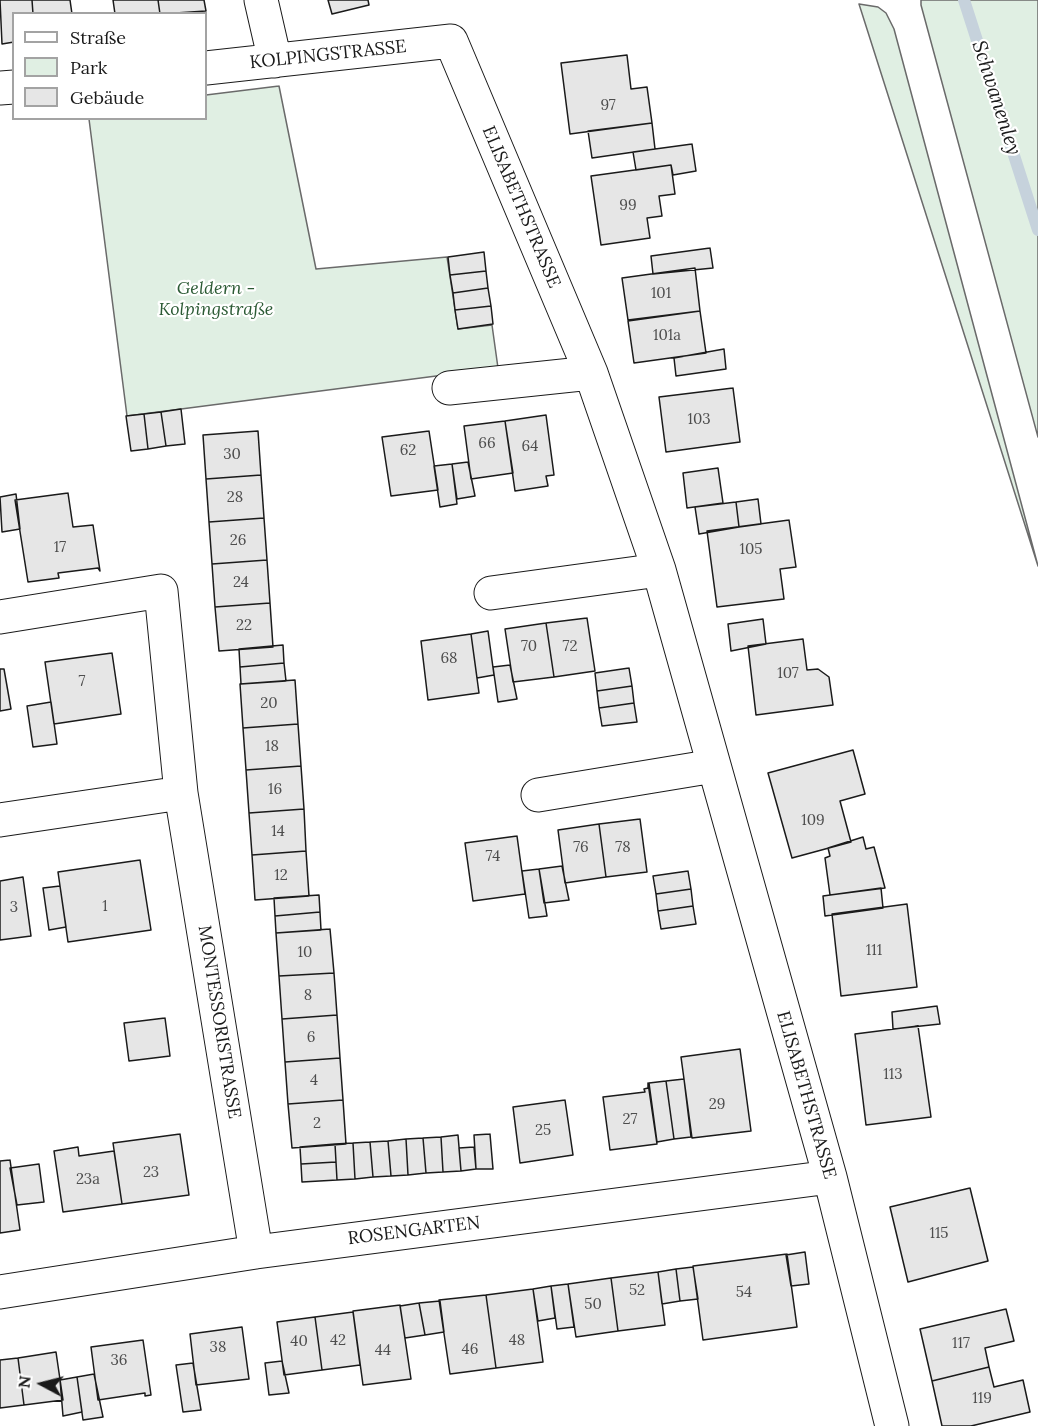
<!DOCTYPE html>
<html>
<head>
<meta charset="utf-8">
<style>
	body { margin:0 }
	#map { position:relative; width:1038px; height:1426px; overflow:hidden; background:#fff; font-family:Lora,serif }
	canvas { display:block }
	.legend { position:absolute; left:12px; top:12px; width:195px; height:108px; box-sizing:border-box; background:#fff; border:2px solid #a3a3a3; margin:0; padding:8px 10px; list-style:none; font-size:18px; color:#1a1a1a }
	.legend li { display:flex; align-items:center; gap:12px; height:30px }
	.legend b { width:30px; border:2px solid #a3a3a3 }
	.north { position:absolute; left:12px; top:1354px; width:60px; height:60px; -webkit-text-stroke:4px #fff; paint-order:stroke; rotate:277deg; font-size:16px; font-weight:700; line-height:24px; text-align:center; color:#1a1a1a }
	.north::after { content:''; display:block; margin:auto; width:21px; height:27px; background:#1a1a1a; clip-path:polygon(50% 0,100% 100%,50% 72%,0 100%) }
</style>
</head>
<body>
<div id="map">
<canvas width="1038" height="1426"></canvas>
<ul class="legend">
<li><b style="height:8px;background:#fff"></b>Straße</li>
<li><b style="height:16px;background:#e0efe3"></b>Park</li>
<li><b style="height:16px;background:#e6e6e6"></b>Gebäude</li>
</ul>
<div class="north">N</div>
</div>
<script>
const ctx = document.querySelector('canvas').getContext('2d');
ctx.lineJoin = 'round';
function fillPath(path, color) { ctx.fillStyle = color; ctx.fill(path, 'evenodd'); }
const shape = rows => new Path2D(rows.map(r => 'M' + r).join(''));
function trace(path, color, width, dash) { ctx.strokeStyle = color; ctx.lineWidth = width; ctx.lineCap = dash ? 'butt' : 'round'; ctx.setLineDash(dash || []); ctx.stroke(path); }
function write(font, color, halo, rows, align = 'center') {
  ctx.font = font + ' Lora,serif'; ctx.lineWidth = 4.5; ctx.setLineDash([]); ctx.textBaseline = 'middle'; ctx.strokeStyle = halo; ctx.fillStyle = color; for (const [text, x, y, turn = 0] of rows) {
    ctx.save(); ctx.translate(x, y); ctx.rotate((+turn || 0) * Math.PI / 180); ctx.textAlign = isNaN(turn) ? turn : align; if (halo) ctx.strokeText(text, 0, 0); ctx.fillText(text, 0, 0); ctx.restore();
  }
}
const green = shape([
	[921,0,1038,0,1038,437,921,5,921,0],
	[859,4,878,7,886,13,894,29,1038,566,859,4],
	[279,86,316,269,447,257,458,329,492,325,498,368,127,416,89,119,206,118,206,95,279,86]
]);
fillPath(green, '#e0efe3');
trace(green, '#6a6a6a', 1.5);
trace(shape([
	[964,0,1038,230]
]), '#c6d2dc', 12);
const building = shape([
	[0,0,32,0,33,14,14,14,14,42,2,44,0,0],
	[32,0,70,0,72,14,33,14,32,0],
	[113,0,158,0,160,14,115,14,113,0],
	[158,0,204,0,206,11,160,14,158,0],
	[328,0,368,0,369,5,332,14,328,0],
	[627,55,631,89,647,87,652,123,570,134,561,63,627,55],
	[652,123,655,149,592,158,588,131,652,123],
	[692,144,696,171,673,175,671,165,636,170,633,152,692,144],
	[671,165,675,194,659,196,662,216,647,218,650,238,601,245,591,176,671,165],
	[710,248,713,268,653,274,651,256,710,248],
	[484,252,486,271,450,275,448,257,484,252],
	[695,268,700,311,628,320,622,278,695,268],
	[486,271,488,288,453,293,450,275,486,271],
	[488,288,491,306,455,310,453,293,488,288],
	[491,306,493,324,458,329,455,310,491,306],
	[700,311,706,353,634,363,628,321,700,311],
	[724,349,726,369,676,376,674,358,724,349],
	[733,388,740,442,666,452,659,397,733,388],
	[181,409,185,444,166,446,161,412,181,409],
	[161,412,166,446,148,449,144,414,161,412],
	[144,414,148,449,131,451,126,416,144,414],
	[546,415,554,475,546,476,548,486,515,491,505,421,546,415],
	[505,421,513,473,471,479,464,426,505,421],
	[258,431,261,475,206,479,203,435,258,431],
	[429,431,438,490,391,496,382,437,429,431],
	[468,462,475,496,457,499,452,464,468,462],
	[452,464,457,504,440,507,434,466,452,464],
	[718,468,723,503,687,508,683,473,718,468],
	[261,475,264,518,209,522,206,479,261,475],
	[68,493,73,527,93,525,100,571,98,568,58,573,59,578,28,582,15,500,68,493],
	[16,494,20,529,2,532,0,497,16,494],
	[758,499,761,524,739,527,736,502,758,499],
	[736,502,739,527,699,534,695,507,736,502],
	[264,518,267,560,212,564,209,522,264,518],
	[789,520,796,567,780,569,784,599,717,607,707,531,789,520],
	[267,560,270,603,215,607,212,564,267,560],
	[270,603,273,647,219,651,215,607,270,603],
	[587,618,595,671,554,677,546,623,587,618],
	[763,619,766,644,731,651,728,624,763,619],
	[546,623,554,677,513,682,505,629,546,623],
	[488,631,494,675,477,678,471,634,488,631],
	[471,634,479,693,428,700,421,641,471,634],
	[803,639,807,670,818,669,829,677,833,705,756,715,748,646,803,639],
	[283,645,284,663,240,667,239,649,283,645],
	[112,653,121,714,54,724,45,662,112,653],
	[284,663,286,681,241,684,240,667,284,663],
	[510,665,517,699,498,702,493,667,510,665],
	[629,668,632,686,597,691,595,673,629,668],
	[0,669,4,669,11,709,0,711,0,669],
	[295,680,298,724,243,728,240,684,295,680],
	[632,686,634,703,599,708,597,691,632,686],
	[51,702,57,744,33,747,27,706,51,702],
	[634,703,637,722,602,726,599,708,634,703],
	[298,724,301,766,246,770,243,728,298,724],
	[853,750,865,794,840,801,851,842,792,858,768,773,853,750],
	[301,766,304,809,249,813,246,770,301,766],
	[304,809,306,851,252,855,249,813,304,809],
	[640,819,647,872,606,877,599,824,640,819],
	[599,824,606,877,565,883,558,830,599,824],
	[517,836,525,894,473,901,465,843,517,836],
	[863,837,866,849,874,847,885,888,830,895,825,858,830,856,828,848,863,837],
	[306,851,309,896,255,900,252,855,306,851],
	[140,860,151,930,68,942,58,872,140,860],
	[562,866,569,900,544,903,539,869,562,866],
	[539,869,547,916,529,918,522,871,539,869],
	[688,871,691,889,656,894,653,876,688,871],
	[23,877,31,936,0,940,0,881,23,877],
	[60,886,66,927,49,930,43,888,60,886],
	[881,888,883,908,825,916,823,896,881,888],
	[691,889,693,906,658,911,656,894,691,889],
	[319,895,320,912,275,916,274,898,319,895],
	[907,904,917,987,841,996,832,914,907,904],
	[693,906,696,924,661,929,658,911,693,906],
	[320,912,321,930,276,933,275,916,320,912],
	[330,929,334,973,279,976,276,933,330,929],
	[334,973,337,1015,282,1019,279,976,334,973],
	[937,1006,940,1024,893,1029,892,1012,937,1006],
	[337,1015,340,1058,285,1062,282,1019,337,1015],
	[165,1018,170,1056,129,1061,124,1023,165,1018],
	[918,1026,931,1117,866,1125,855,1034,918,1026],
	[740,1049,751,1131,692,1138,681,1057,740,1049],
	[340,1058,343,1100,288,1104,285,1062,340,1058],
	[684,1079,691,1137,674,1139,666,1081,684,1079],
	[666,1081,674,1139,657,1142,649,1083,666,1081],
	[648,1083,657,1144,610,1150,603,1097,645,1092,644,1089,648,1088,648,1083],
	[343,1100,346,1144,292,1148,288,1104,343,1100],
	[565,1100,573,1155,520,1163,513,1107,565,1100],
	[180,1134,189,1195,122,1204,113,1143,180,1134],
	[490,1134,493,1169,476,1169,474,1135,490,1134],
	[458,1135,461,1171,443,1172,441,1137,458,1135],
	[441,1137,443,1172,426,1173,423,1138,441,1137],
	[423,1138,426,1173,408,1175,406,1139,423,1138],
	[406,1139,408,1175,391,1176,388,1141,406,1139],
	[388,1141,391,1176,373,1177,370,1142,388,1141],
	[370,1142,373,1177,355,1179,353,1143,370,1142],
	[353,1143,355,1179,337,1180,335,1144,353,1143],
	[335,1144,336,1162,301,1164,300,1147,335,1144],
	[78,1147,79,1156,114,1151,122,1204,63,1212,54,1151,78,1147],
	[474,1147,476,1169,461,1171,459,1148,474,1147],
	[10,1160,20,1230,0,1233,0,1161,10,1160],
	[336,1162,337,1180,302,1182,301,1164,336,1162],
	[39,1164,44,1202,17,1205,10,1168,39,1164],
	[970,1188,988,1261,908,1282,890,1207,970,1188],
	[805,1252,809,1284,791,1286,786,1255,805,1252],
	[787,1254,797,1327,703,1340,693,1266,787,1254],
	[693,1267,698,1299,680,1301,676,1269,693,1267],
	[676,1269,680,1301,662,1304,658,1272,676,1269],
	[658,1272,665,1325,618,1331,611,1278,658,1272],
	[611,1278,618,1331,576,1337,568,1284,611,1278],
	[568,1284,574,1327,557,1329,551,1286,568,1284],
	[551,1286,555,1318,538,1321,533,1289,551,1286],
	[533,1289,543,1362,496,1368,486,1295,533,1289],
	[486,1295,496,1368,450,1374,439,1300,486,1295],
	[440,1301,444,1332,425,1335,419,1303,440,1301],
	[419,1303,425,1335,405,1338,400,1306,419,1303],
	[400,1305,411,1379,363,1385,353,1311,400,1305],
	[1006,1309,1014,1341,985,1348,989,1367,932,1381,920,1329,1006,1309],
	[353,1312,360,1365,322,1370,315,1317,353,1312],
	[315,1317,322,1370,284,1375,277,1322,315,1317],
	[242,1327,249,1379,196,1385,190,1334,242,1327],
	[143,1340,151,1395,145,1396,145,1393,98,1400,91,1347,143,1340],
	[56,1352,63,1400,24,1405,18,1358,56,1352],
	[18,1358,24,1405,0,1408,0,1360,18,1358],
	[282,1361,289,1393,269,1395,265,1363,282,1361],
	[193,1363,201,1410,183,1412,176,1365,193,1363],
	[989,1367,994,1387,1023,1380,1030,1412,971,1426,942,1426,932,1381,989,1367],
	[94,1374,103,1417,83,1420,77,1377,94,1374],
	[77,1377,82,1412,63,1416,60,1380,77,1377]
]);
fillPath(building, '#e6e6e6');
trace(building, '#1a1a1a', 1.5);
const minor = shape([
	[261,0,275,61],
	[206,68,451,41,591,373,659,570,830,1177,892,1426],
	[0,88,14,87],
	[449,388,591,373],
	[491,593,659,570],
	[0,617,161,591,181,793,256,1252],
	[538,795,714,766],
	[0,820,181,793],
	[0,1292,256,1252,830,1177]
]);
trace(minor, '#1a1a1a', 35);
trace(minor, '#fff', 33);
write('15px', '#4d4d4d', null, [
	["97",608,106],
	["99",628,206],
	["101",661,294],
	["101a",667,336],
	["103",699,420],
	["66",487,444],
	["64",530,447],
	["62",408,451],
	["30",232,455],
	["28",235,498],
	["26",238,541],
	["17",60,548],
	["105",751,550],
	["24",241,583],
	["22",244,626],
	["70",529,647],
	["72",570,647],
	["68",449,659],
	["107",788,674],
	["7",82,682],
	["20",269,704],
	["18",272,747],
	["16",275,790],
	["109",813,821],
	["14",278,832],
	["76",581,848],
	["78",623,848],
	["74",493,857],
	["12",281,876],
	["1",105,907],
	["3",14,908],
	["111",874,951],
	["10",305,953],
	["8",308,996],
	["6",311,1038],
	["113",893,1075],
	["4",314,1081],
	["29",717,1105],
	["27",630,1120],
	["2",317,1124],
	["25",543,1131],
	["23",151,1173],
	["23a",88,1180],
	["115",939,1234],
	["52",637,1291],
	["54",744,1293],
	["50",593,1305],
	["42",338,1341],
	["48",517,1341],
	["40",299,1342],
	["117",961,1344],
	["38",218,1348],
	["46",470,1350],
	["44",383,1351],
	["36",119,1361],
	["119",982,1399]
]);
write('18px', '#1a1a1a', '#fff', [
	["KOLPINGSTRASSE",328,55,-6],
	["ELISABETHSTRASSE",521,207,67],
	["MONTESSORISTRASSE",219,1022,81],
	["ELISABETHSTRASSE",806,1095,74],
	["ROSENGARTEN",414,1231,-7]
]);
write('italic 18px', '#2b5a34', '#fff', [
	["Geldern -",216,289],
	["Kolpingstraße",216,310]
]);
write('italic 20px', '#1a1a1a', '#fff', [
	["Schwanenley",996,98,72]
]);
</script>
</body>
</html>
